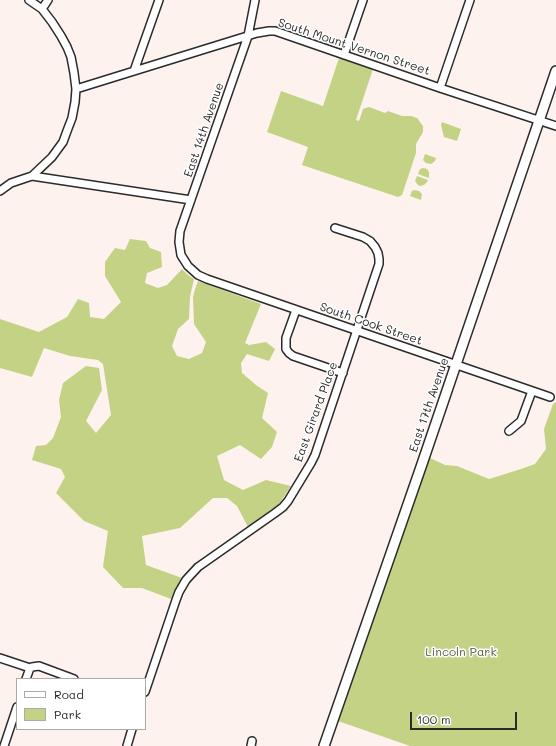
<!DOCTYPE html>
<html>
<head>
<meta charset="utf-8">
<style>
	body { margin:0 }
	#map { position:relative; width:556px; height:746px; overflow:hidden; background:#fdf2ed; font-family:Mali,sans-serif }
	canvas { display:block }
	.legend { position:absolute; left:16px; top:678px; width:130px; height:52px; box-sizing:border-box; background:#fff; border:1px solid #aaa; margin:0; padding:5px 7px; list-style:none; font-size:12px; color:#2b2b2b }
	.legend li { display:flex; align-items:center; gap:8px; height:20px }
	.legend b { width:20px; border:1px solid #aaa }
	.scale { position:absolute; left:410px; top:712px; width:107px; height:18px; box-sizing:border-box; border:2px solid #2b2b2b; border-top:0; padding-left:5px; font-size:12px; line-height:14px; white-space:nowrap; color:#2b2b2b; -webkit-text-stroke:3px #fff; paint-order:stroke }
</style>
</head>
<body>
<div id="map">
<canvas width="556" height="746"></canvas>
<ul class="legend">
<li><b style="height:5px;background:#fff"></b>Road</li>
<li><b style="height:11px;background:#c4d286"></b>Park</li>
</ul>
<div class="scale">100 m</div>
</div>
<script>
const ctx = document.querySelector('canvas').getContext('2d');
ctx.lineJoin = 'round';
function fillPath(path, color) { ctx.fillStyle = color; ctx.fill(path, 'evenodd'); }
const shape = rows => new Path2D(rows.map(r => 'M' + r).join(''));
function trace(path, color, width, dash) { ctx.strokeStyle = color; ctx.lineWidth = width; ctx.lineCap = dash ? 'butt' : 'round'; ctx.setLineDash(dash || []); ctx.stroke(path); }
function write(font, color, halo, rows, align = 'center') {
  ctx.font = font + ' Mali,sans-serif'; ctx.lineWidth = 3; ctx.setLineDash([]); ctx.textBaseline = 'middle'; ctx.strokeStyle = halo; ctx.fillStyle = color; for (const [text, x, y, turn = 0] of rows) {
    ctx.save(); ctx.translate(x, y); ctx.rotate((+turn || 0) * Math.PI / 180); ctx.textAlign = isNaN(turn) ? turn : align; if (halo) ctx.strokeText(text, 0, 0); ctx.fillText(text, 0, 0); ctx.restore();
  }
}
fillPath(shape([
	[339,58,373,69,356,120,359,121,363,109,369,107,385,113,388,111,402,116,411,116,417,118,423,126,423,132,416,144,416,153,402,195,398,197,302,165,308,147,267,132,281,91,323,106],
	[442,122,461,129,457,141,444,137,441,125],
	[425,154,436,158,435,161,431,164,426,163,423,160],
	[423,168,427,169,429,172,429,178,418,174,420,169],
	[417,176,428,180,427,182,424,185,420,186,418,185,415,181],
	[414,190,419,191,422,194,421,200,410,196,412,191],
	[130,239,146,241,150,248,161,252,162,267,147,273,145,283,158,288,167,285,182,269,188,275,194,279,190,297,189,319,178,329,172,346,177,356,189,359,202,353,206,342,194,324,193,297,195,289,198,281,261,304,245,343,249,345,266,342,275,349,269,361,247,354,241,363,242,373,256,385,268,393,262,418,277,432,272,447,261,459,240,445,217,456,224,480,243,490,266,480,291,486,279,504,248,527,237,506,227,498,213,498,180,528,142,536,146,565,182,578,175,590,171,599,142,588,123,588,103,567,108,531,84,521,56,493,65,477,61,469,32,460,36,446,46,445,53,438,61,417,59,400,63,383,86,366,99,368,102,390,86,421,96,433,111,415,103,364,98,360,70,356,44,348,32,377,0,368,0,319,39,332,67,317,78,299,89,303,90,317,104,319,121,302,105,276,105,262,115,248,125,250],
	[556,402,556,746,410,746,338,721,428,457,445,465,457,466,489,479,521,469,535,464,546,449,544,429,553,404]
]), '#c4d286');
const minor = shape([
	[255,0,248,36,180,231,179,242,181,255,188,266,198,275,207,279,550,397],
	[42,9,48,0],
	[344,55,363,0],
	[134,71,159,0],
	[440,88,470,0],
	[76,89,257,33,269,31,275,31,440,88,556,126],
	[32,176,191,200],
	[0,191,11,183,32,176,52,157,63,142,67,131,72,118,75,102,76,89,74,73,71,57,67,47,61,36,52,22,42,9,29,0],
	[296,310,286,338,286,349,289,353,293,356,343,373],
	[509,431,521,421,532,391],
	[0,658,30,668,32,667,39,666,74,679],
	[26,679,30,668],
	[145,692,176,600,179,592,186,580,198,567,275,513,283,507,288,501,311,463,315,455,379,264,379,259,378,253,375,247,370,241,363,237,335,228],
	[4,746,17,707],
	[127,746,132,729],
	[251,746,252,741]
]);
const tertiary = shape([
	[324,746,422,464,556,71]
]);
trace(minor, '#2b2b2b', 10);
trace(tertiary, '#2b2b2b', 12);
trace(minor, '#fff', 7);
trace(tertiary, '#fff', 9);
write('12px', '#2b2b2b', '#fff', [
	["South Mount Vernon Street",354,47,18],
	["East 14th Avenue",204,130,-71],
	["South Cook Street",371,324,19],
	["East 17th Avenue",429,405,-71],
	["East Girard Place",316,412,-70]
]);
write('12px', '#595d46', '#fff', [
	["Lincoln Park",461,652]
]);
</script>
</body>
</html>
